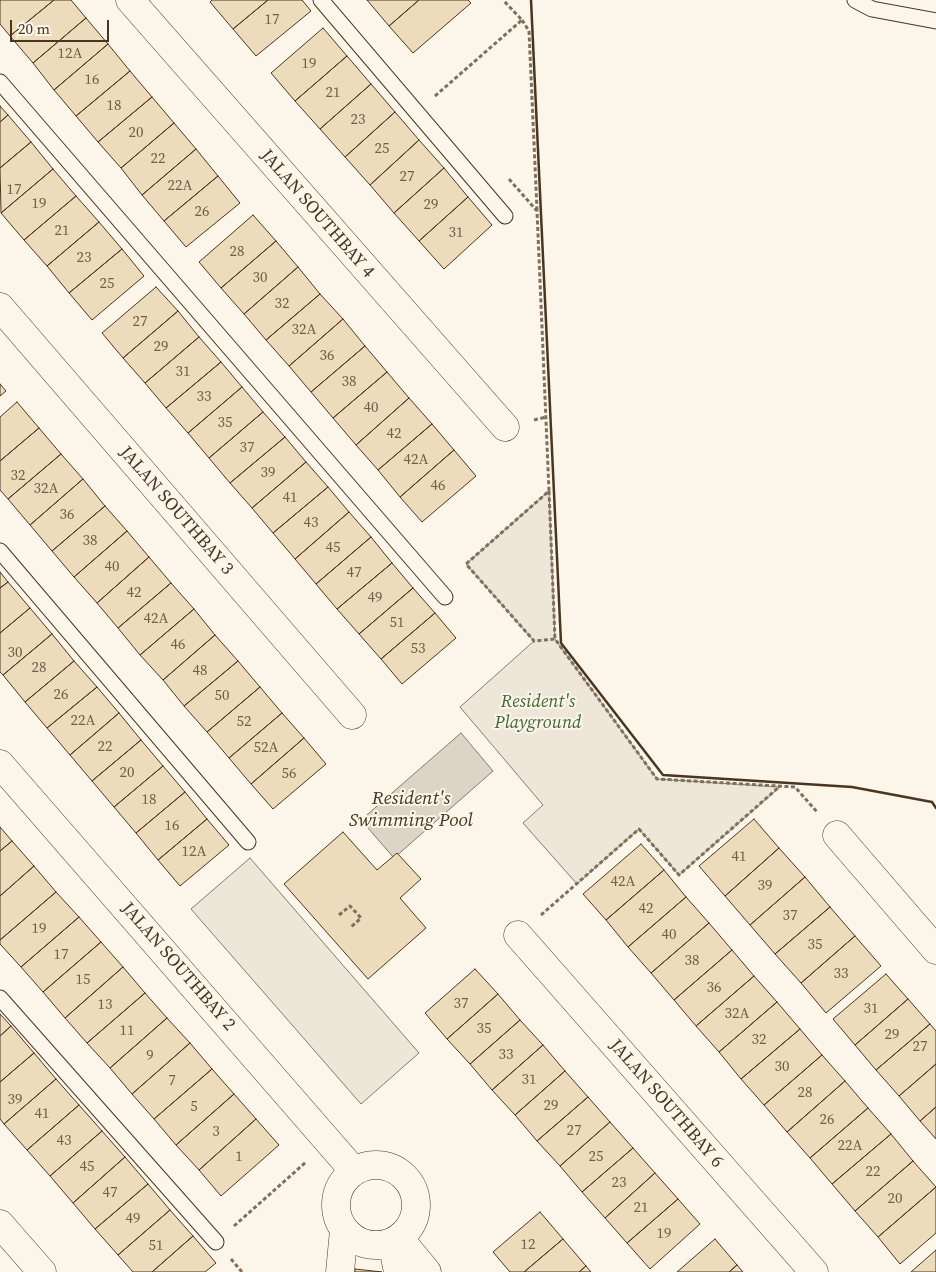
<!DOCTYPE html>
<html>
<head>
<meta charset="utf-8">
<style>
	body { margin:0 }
	#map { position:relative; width:936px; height:1272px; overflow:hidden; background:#fbf6e9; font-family:"Source Serif 4",serif }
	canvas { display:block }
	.scale { position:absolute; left:10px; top:20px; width:99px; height:22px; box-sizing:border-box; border:2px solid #4a3520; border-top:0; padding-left:6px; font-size:15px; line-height:18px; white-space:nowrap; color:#4a3520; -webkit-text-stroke:4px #fbf6e9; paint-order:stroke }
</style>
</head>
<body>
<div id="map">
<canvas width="936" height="1272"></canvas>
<div class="scale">20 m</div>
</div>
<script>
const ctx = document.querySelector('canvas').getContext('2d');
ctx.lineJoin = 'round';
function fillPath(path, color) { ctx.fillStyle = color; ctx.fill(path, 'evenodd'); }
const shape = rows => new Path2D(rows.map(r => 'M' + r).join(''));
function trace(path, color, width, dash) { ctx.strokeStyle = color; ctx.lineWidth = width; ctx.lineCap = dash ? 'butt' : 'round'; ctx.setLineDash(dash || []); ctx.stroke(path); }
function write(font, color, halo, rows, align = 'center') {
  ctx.font = font + ' "Source Serif 4",serif'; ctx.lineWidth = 4; ctx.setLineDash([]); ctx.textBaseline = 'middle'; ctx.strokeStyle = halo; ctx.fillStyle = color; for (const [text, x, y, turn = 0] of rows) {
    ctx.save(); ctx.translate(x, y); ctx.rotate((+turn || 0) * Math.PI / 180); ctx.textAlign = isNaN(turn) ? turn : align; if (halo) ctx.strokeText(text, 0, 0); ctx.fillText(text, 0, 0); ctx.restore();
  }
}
const green = shape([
	[549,491,555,639,657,779,780,787,679,875,639,829,577,884,523,823,543,805,460,707,534,641,466,564,549,491]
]);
fillPath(green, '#ede6d9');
trace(green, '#887966', 1);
const parking = shape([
	[250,858,419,1053,361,1104,191,909,250,858]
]);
fillPath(parking, '#ede7d9');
trace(parking, '#887966', 1);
const water = shape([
	[461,733,493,771,394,858,361,820,461,733]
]);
fillPath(water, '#dcd4c6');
trace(water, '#887966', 1);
const building = shape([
	[0,0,54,0,10,36,0,24,0,0],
	[54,0,71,0,86,18,33,63,10,36,54,0],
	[212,0,268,0,233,29,210,2,212,0],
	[268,0,302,0,311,11,256,56,233,29,268,0],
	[367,0,419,0,389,26,367,0],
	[419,0,468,0,471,3,413,53,389,26,419,0],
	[86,18,108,44,54,90,33,63,86,18],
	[323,28,347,56,295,101,271,73,323,28],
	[108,44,130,71,76,116,54,90,108,44],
	[347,56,371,84,320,129,295,101,347,56],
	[130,71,152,97,98,142,76,116,130,71],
	[371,84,395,112,345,157,320,129,371,84],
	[152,97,174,123,121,168,98,142,152,97],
	[0,106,8,115,0,122,0,106],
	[395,112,419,140,370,185,345,157,395,112],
	[8,115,31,142,0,168,0,122,8,115],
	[174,123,196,149,142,195,121,168,174,123],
	[419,140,444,168,394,213,370,185,419,140],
	[31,142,53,169,1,213,0,168,31,142],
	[196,149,218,176,164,221,142,195,196,149],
	[444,168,468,197,419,241,394,213,444,168],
	[53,169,76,196,24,240,1,213,53,169],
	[218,176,240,203,186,247,164,221,218,176],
	[76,196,99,222,47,266,24,240,76,196],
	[468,197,492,225,444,269,419,241,468,197],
	[253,215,276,241,221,288,199,262,253,215],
	[99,222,122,249,69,293,47,266,99,222],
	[276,241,298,267,244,314,221,288,276,241],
	[122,249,144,276,92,320,69,293,122,249],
	[298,267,320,294,266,340,244,314,298,267],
	[156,287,178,311,123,358,102,333,156,287],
	[320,294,343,319,289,366,266,340,320,294],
	[178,311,199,337,145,383,123,358,178,311],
	[343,319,365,346,311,392,289,366,343,319],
	[199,337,221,362,166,408,145,383,199,337],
	[365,346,387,372,333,418,311,392,365,346],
	[221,362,242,387,188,433,166,408,221,362],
	[387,372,409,398,356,445,333,418,387,372],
	[0,384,6,391,0,396,0,384],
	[242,387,263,412,209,458,188,433,242,387],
	[409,398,432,424,378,470,356,445,409,398],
	[17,402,39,428,0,461,0,417,17,402],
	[263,412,285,437,230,483,209,458,263,412],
	[432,424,454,450,400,497,378,470,432,424],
	[39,428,61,454,8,499,0,490,0,461,39,428],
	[285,437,306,462,252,508,230,483,285,437],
	[454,450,476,476,422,522,400,497,454,450],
	[61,454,83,479,30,525,8,499,61,454],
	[306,462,328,487,273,533,252,508,306,462],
	[83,479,105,506,52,551,30,525,83,479],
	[328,487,349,512,295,559,273,533,328,487],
	[105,506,127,531,74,577,52,551,105,506],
	[349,512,371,537,316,584,295,559,349,512],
	[127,531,149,557,97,603,74,577,127,531],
	[371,537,392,563,337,609,316,584,371,537],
	[149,557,171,583,118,628,97,603,149,557],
	[392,563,413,588,359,634,337,609,392,563],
	[0,572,8,582,0,588,0,572],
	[8,582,30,608,0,633,0,588,8,582],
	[171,583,194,609,140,655,118,628,171,583],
	[413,588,435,613,381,659,359,634,413,588],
	[30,608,52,634,3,675,0,672,0,633,30,608],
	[194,609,215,635,163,680,140,655,194,609],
	[435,613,456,638,402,684,381,659,435,613],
	[52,634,74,661,25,702,3,675,52,634],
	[215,635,238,661,184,706,163,680,215,635],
	[74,661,97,687,47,728,25,702,74,661],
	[238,661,260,687,207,732,184,706,238,661],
	[97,687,119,713,70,755,47,728,97,687],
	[260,687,282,713,229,758,207,732,260,687],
	[119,713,141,740,92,781,70,755,119,713],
	[282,713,304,738,251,784,229,758,282,713],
	[304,738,326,764,273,809,251,784,304,738],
	[141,740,163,766,114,807,92,781,141,740],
	[163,766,185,792,136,833,114,807,163,766],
	[185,792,207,819,158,860,136,833,185,792],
	[207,819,229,845,180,886,158,860,207,819],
	[754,819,779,848,725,896,699,866,754,819],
	[0,827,12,841,0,851,0,827],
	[343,832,377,870,397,853,421,879,400,898,426,928,368,979,284,884,343,832],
	[12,841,34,866,0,896,0,851,12,841],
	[641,844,664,870,606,920,583,894,641,844],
	[779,848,805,877,750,925,725,896,779,848],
	[34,866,56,892,0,940,0,896,34,866],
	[664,870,686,897,628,947,606,920,664,870],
	[805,877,830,907,775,954,750,925,805,877],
	[56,892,79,917,21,967,0,944,0,940,56,892],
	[686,897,709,923,651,973,628,947,686,897],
	[830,907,855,936,801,983,775,954,830,907],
	[79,917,101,942,43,992,21,967,79,917],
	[709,923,732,950,674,1000,651,973,709,923],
	[855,936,881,966,826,1013,801,983,855,936],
	[101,942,123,967,65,1018,43,992,101,942],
	[732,950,754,976,696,1026,674,1000,732,950],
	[123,967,145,993,87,1043,65,1018,123,967],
	[475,969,498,994,447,1039,425,1013,475,969],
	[886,974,908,999,855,1045,833,1019,886,974],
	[754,976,777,1002,719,1052,696,1026,754,976],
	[145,993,167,1018,110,1068,87,1043,145,993],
	[498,994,520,1020,470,1064,447,1039,498,994],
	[908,999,930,1024,876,1070,855,1045,908,999],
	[777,1002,800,1029,741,1079,719,1052,777,1002],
	[0,1014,11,1026,0,1036,0,1014],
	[167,1018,190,1043,132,1094,110,1068,167,1018],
	[520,1020,543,1045,492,1090,470,1064,520,1020],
	[930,1024,936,1031,936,1064,899,1096,876,1070,930,1024],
	[11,1026,34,1053,0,1082,0,1036,11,1026],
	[800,1029,822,1055,764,1105,741,1079,800,1029],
	[190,1043,212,1069,154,1119,132,1094,190,1043],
	[543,1045,565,1071,515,1115,492,1090,543,1045],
	[34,1053,56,1079,4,1124,0,1119,0,1082,34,1053],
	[822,1055,845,1081,787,1132,764,1105,822,1055],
	[936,1064,936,1107,920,1121,899,1096,936,1064],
	[212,1069,234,1094,176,1145,154,1119,212,1069],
	[565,1071,588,1097,537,1141,515,1115,565,1071],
	[56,1079,79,1105,27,1150,4,1124,56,1079],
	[845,1081,868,1108,810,1158,787,1132,845,1081],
	[234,1094,256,1119,199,1170,176,1145,234,1094],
	[588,1097,610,1122,560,1166,537,1141,588,1097],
	[79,1105,102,1131,50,1176,27,1150,79,1105],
	[936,1107,936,1139,920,1121,936,1107],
	[868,1108,891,1134,832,1184,810,1158,868,1108],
	[256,1119,279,1145,221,1196,199,1170,256,1119],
	[610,1122,633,1148,582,1192,560,1166,610,1122],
	[102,1131,125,1157,73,1203,50,1176,102,1131],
	[891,1134,913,1161,855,1211,832,1184,891,1134],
	[633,1148,655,1173,605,1218,582,1192,633,1148],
	[125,1157,148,1184,95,1229,73,1203,125,1157],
	[913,1161,936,1187,878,1237,855,1211,913,1161],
	[655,1173,678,1199,627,1243,605,1218,655,1173],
	[148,1184,170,1210,118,1255,95,1229,148,1184],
	[936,1187,936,1233,900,1264,878,1237,936,1187],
	[678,1199,700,1224,650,1269,627,1243,678,1199],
	[170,1210,193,1236,152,1272,133,1272,118,1255,170,1210],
	[540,1212,563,1239,524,1272,510,1272,493,1252,540,1212],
	[193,1236,216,1263,205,1272,152,1272,193,1236],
	[563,1239,586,1266,579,1272,524,1272,563,1239],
	[715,1239,737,1265,729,1272,677,1272,715,1239],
	[936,1250,936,1272,911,1272,936,1250],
	[737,1265,743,1272,729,1272,737,1265],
	[586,1266,591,1272,579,1272,586,1266],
	[355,1269,382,1272,355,1272,355,1269]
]);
fillPath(building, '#ecdcbc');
trace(building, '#4a3520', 1);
const lane = shape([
	[321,0,505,216],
	[855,0,872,9,936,21],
	[0,82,445,597],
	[0,551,248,842],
	[0,998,216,1242]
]);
const street = shape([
	[130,0,505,427],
	[0,307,352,715],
	[0,764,354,1171],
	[837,835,936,950],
	[518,935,814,1272],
	'336 1205a40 40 0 1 1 80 0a40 40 0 1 1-80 0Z',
	[0,1224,42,1272],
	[399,1238,427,1272],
	[392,1242,398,1272],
	[340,1272,344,1230]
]);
trace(lane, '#4a3520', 17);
trace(street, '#4a3520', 29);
trace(shape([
	[522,20,529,31,537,210],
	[435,96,522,20,503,0],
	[509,179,537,211,549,491,466,564,534,641,555,639,657,779,795,787,817,812],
	[534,420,546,417],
	[549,491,555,639],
	[339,915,350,906,361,918,350,928],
	[541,915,639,829,679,875,779,787],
	[234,1226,306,1162],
	[231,1259,242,1272]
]), '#7f6f5c', 3, [4, 2.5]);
trace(lane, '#fbf6e9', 15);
trace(street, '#fbf6e9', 28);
trace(shape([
	[531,0,561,643,663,775,852,787,932,802,936,808]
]), '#4a3520', 2.5);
write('15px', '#725f47', null, [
	["17",272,20],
	["12A",70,54],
	["19",309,64],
	["16",92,80],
	["21",333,93],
	["18",114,106],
	["23",358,120],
	["20",136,133],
	["25",382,149],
	["22",158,159],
	["27",407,177],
	["22A",180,186],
	["17",14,190],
	["19",39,204],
	["29",431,205],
	["26",202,212],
	["21",62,231],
	["31",456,233],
	["28",237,252],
	["23",84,258],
	["30",260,278],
	["25",107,284],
	["32",282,304],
	["27",140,322],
	["32A",304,330],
	["29",161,347],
	["36",327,356],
	["31",183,372],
	["38",349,382],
	["33",204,397],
	["40",371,408],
	["35",225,423],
	["42",394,434],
	["37",247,448],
	["42A",416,460],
	["39",268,473],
	["32",18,476],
	["46",438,486],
	["32A",46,489],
	["41",290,498],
	["36",67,515],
	["43",311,523],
	["38",90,541],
	["45",333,548],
	["40",112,567],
	["47",354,573],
	["42",134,593],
	["49",375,598],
	["42A",156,619],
	["51",397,623],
	["46",178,645],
	["53",418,649],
	["30",15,653],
	["28",39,668],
	["48",200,671],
	["26",61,695],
	["50",222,696],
	["22A",83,721],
	["52",244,722],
	["22",105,747],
	["52A",266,748],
	["20",127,773],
	["56",289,774],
	["18",149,800],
	["16",172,826],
	["12A",194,852],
	["41",739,857],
	["42A",623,882],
	["39",765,886],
	["42",646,909],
	["37",790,916],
	["19",39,929],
	["40",669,935],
	["35",815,945],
	["17",61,955],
	["38",692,961],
	["33",841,974],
	["15",83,980],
	["36",714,988],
	["37",461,1004],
	["13",105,1005],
	["31",871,1009],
	["32A",737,1014],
	["35",484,1029],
	["11",127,1031],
	["29",892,1035],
	["32",759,1040],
	["27",920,1047],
	["33",506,1055],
	["9",150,1056],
	["30",782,1067],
	["31",529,1080],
	["7",172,1081],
	["28",805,1093],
	["39",15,1100],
	["29",551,1106],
	["5",194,1107],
	["41",42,1114],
	["26",827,1120],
	["27",574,1131],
	["3",216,1132],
	["43",64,1141],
	["22A",850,1146],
	["1",239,1157],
	["25",596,1157],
	["45",87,1167],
	["22",873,1172],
	["23",619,1183],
	["47",110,1193],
	["20",895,1199],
	["21",641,1208],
	["49",133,1219],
	["19",664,1234],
	["12",528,1245],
	["51",156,1246]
]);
write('18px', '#4a3520', '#fbf6e9', [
	["JALAN SOUTHBAY 4",317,214,49],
	["JALAN SOUTHBAY 3",176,511,49],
	["JALAN SOUTHBAY 2",178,967,49],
	["JALAN SOUTHBAY 6",666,1104,49]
]);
write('italic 18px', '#436837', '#fbf6e9', [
	["Resident's",538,702],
	["Playground",538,723]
]);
write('italic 19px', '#4a3520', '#fbf6e9', [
	["Resident's",411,799],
	["Swimming Pool",411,821]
]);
</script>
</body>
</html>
